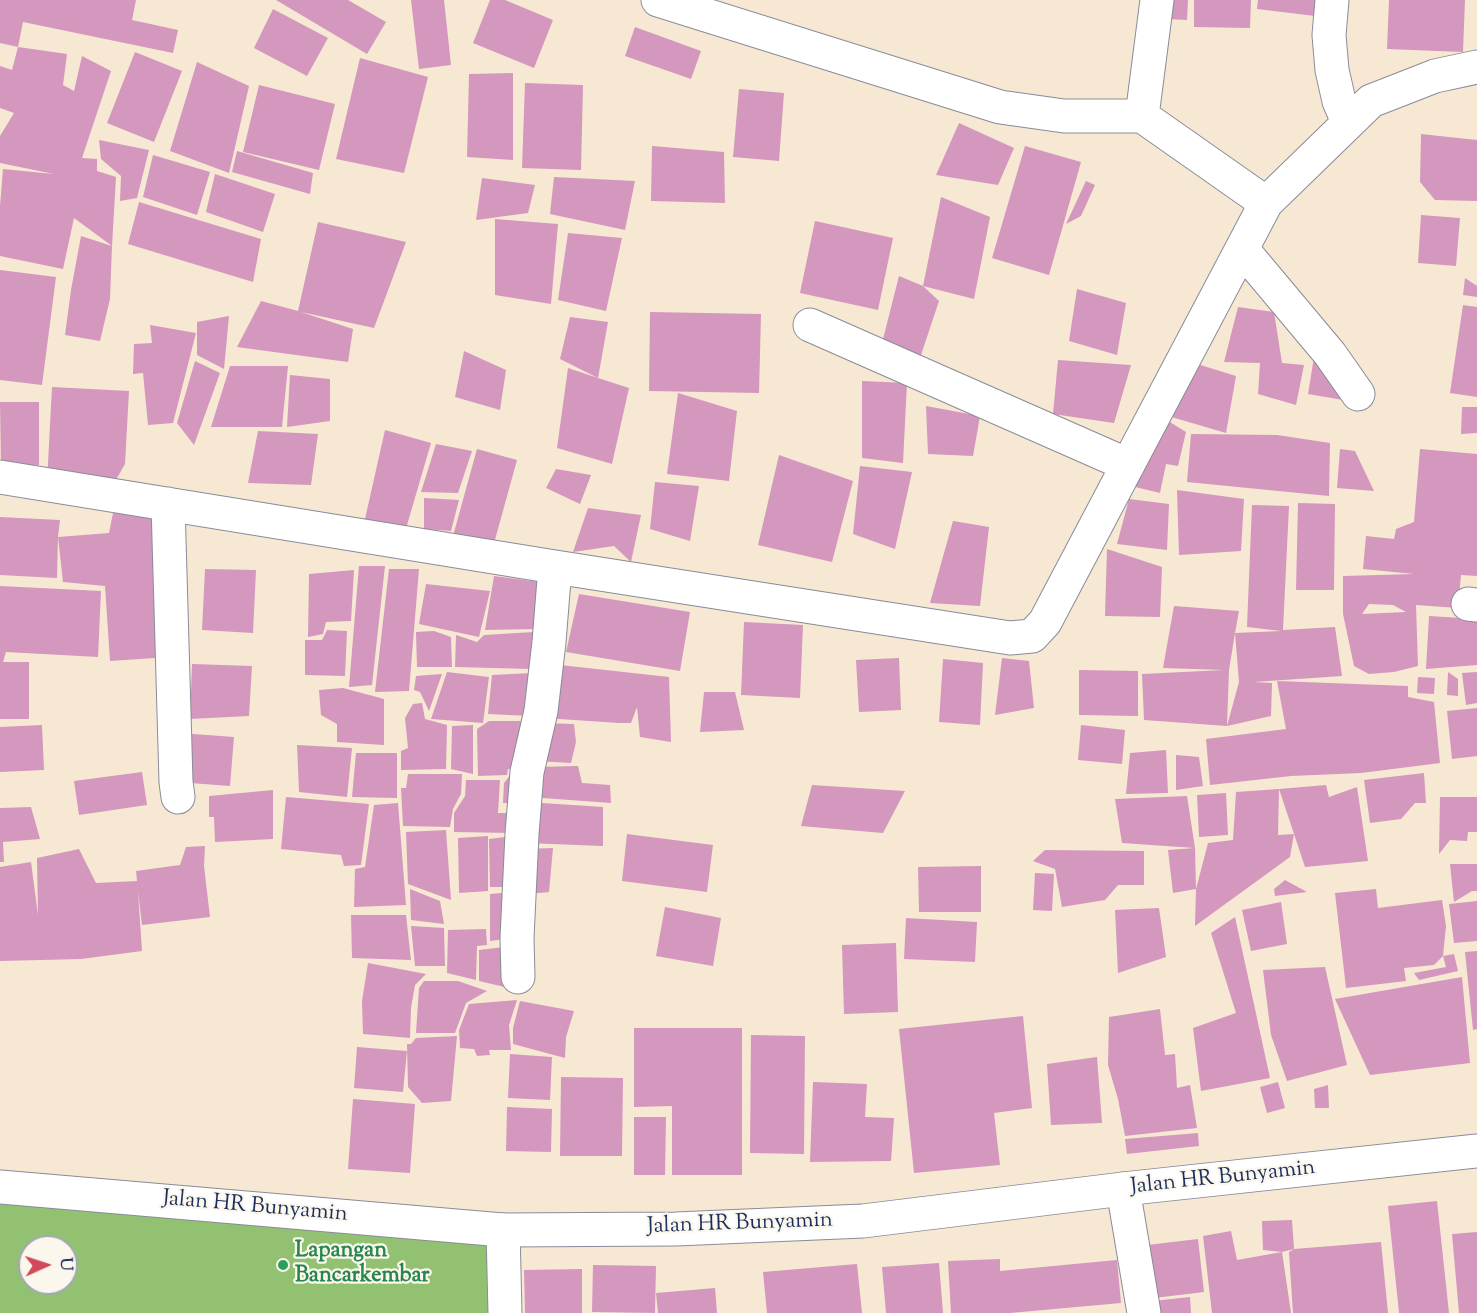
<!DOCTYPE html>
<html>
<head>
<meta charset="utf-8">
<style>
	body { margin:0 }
	#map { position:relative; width:1477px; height:1313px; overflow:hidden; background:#f7e8d3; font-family:"Sorts Mill Goudy",serif }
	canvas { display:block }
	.north { position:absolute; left:18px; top:1235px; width:60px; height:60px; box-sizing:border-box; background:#fbf7ec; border:2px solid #a1a7b3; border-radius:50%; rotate:87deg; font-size:16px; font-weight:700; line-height:24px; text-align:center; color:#1b2f5e }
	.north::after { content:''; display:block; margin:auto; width:21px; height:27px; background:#d1495b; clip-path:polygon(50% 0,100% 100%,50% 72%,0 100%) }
</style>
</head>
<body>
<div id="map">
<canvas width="1477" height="1313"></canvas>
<div class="north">U</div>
</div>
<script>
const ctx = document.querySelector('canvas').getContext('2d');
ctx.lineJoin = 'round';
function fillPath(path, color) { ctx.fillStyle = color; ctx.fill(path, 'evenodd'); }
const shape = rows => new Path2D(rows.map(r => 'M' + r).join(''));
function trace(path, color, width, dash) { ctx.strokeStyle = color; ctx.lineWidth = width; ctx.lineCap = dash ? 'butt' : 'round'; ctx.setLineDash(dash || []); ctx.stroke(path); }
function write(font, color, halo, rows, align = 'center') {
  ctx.font = font + ' "Sorts Mill Goudy",serif'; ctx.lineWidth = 4.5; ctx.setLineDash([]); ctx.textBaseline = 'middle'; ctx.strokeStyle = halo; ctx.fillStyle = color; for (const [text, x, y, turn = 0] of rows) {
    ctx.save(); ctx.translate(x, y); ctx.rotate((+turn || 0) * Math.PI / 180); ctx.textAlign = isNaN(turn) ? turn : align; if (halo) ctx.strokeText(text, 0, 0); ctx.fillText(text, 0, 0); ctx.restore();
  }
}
fillPath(shape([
	[0,1204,502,1214,500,1313,0,1313],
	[30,1247,66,1247,66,1283,30,1283]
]), '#92c271');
fillPath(shape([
	[0,0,136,0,132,20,178,30,173,53,23,22,18,47,0,43],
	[276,0,348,0,386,22,367,54],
	[411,0,444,0,451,65,419,69],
	[490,0,505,0,553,20,534,68,473,43],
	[1168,0,1188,0,1187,20,1167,19],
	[1194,0,1251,0,1250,28,1194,27],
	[1258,0,1317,0,1315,16,1257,9],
	[1389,0,1465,0,1463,52,1387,49],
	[273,9,328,38,307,76,254,48],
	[635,27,701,51,691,79,625,56],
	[18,47,67,54,63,85,74,91,82,56,111,71,82,158,97,159,97,171,116,177,112,246,74,218,63,269,0,256,0,206,3,169,54,174,0,163,0,136,14,113,0,108,0,66,12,70],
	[135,52,182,71,154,142,107,123],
	[360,58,428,77,404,173,336,159],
	[197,62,249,86,229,173,170,151],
	[513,73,513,160,467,157,469,74],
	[525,83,583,85,581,170,522,168],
	[259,85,335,104,319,170,243,152],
	[739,89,784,93,779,161,733,157],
	[959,123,1014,148,998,185,936,175],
	[1421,134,1477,140,1477,201,1435,200,1420,182],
	[99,140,149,150,137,198,120,201,121,176,101,159],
	[652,146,724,152,725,203,651,201],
	[1025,146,1081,162,1049,275,992,258],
	[237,151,313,173,310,194,232,172],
	[153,155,210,172,197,215,143,197],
	[215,174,275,194,263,232,206,212],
	[554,177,635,181,625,230,550,214],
	[482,178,535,185,528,213,476,220],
	[1086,181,1095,185,1081,216,1066,224],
	[941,197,990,217,974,299,923,286],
	[139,202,261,239,253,282,128,244],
	[1421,215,1460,218,1456,266,1418,263],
	[495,219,558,224,551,304,495,295],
	[815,221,893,238,878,310,800,293],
	[318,222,406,242,374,328,301,312,353,329,348,362,237,347,261,301,298,311],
	[568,233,622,238,606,311,558,300],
	[81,236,112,246,110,299,100,341,65,335,71,290],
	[0,270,56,277,42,385,0,380],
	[899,276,923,286,939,301,920,358,882,343],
	[1465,278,1477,286,1477,297,1463,295],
	[1077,289,1126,303,1117,355,1069,341],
	[1463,305,1477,307,1477,397,1450,393],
	[1238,307,1274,312,1282,363,1304,365,1296,405,1258,394,1260,363,1224,362],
	[650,312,761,314,759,393,649,391],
	[229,316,224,369,197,355,197,322],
	[570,317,608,322,598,378,629,388,612,464,557,448,568,368,598,378,560,359],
	[150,325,196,333,173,423,148,425,143,373,133,374,134,344,152,343],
	[464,351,506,370,500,410,455,397],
	[1315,351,1349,401,1308,394],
	[1058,360,1131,365,1114,423,1053,414],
	[195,361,220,373,194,445,177,423],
	[1194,363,1236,376,1226,433,1168,416],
	[230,366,288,366,282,427,211,427],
	[290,375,330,379,330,421,287,427],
	[862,381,907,383,903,463,862,458],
	[52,387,129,391,125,464,113,485,47,482],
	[678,393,737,411,729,481,667,474],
	[0,402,39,402,39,465,1,465],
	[926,406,980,416,973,456,928,454],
	[1462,407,1477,407,1477,433,1461,434],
	[1165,419,1186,432,1178,466,1166,464,1160,493,1127,485],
	[385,430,431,443,405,532,365,519],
	[258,431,318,434,311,485,248,483],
	[1191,434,1277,435,1330,443,1329,496,1187,482],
	[436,444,472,451,458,493,421,492],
	[477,449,517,460,493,547,453,536],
	[1340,449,1355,451,1374,491,1337,488],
	[1420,449,1477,454,1477,576,1461,575,1458,608,1416,605,1418,666,1394,672,1369,674,1354,666,1343,614,1343,576,1414,574,1363,569,1366,536,1394,539,1396,529,1414,522],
	[1369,604,1393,605,1406,612,1362,614],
	[779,455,853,481,832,562,758,545],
	[860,466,912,472,895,549,853,534],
	[556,469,591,475,580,504,546,488],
	[655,482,699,486,690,541,650,529],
	[1177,490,1244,499,1241,551,1179,555],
	[424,498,459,500,451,531,424,529],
	[1129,499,1169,504,1167,550,1117,544],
	[1298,503,1335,504,1334,590,1296,590],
	[1252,505,1289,506,1283,630,1335,627,1342,676,1254,682,1272,683,1271,716,1227,726,1144,720,1142,674,1224,670,1163,668,1174,606,1239,611,1235,633,1281,631,1247,627],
	[1235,633,1239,682,1227,726,1229,670],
	[588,508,641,515,631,562,614,546,573,552],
	[113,513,163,514,170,657,110,661,105,586,63,582,58,537,57,578,0,575,0,517,60,520,58,537,109,533],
	[953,521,989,527,980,606,930,603],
	[1107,549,1162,567,1160,617,1105,616],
	[359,566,385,566,372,685,349,687],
	[205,569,256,570,253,633,202,630],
	[389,569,419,569,409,691,375,692],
	[354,570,351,621,326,622,323,634,308,637,309,574],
	[494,576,540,582,536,629,485,630],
	[426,584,490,591,479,637,419,624],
	[0,586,101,591,98,657,6,652,3,662,29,662,29,719,0,719],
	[579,594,690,612,680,671,566,652],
	[1429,616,1477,619,1477,665,1426,669],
	[744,622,803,625,800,698,741,695],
	[327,630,347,631,345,676,305,675,305,640,322,640],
	[434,631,451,637,452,667,417,667,416,632],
	[534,632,532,669,455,667,456,635,477,642,484,635],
	[899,658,901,710,859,712,856,660],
	[1002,658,1029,661,1034,708,995,715],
	[943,659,983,663,980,725,939,722],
	[192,664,252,666,249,716,190,719],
	[551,664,669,677,671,742,640,737,637,707,631,723,619,723,544,718],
	[1079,670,1138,671,1138,716,1079,715],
	[447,672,489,677,483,723,431,719],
	[1448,672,1458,679,1458,696,1447,695],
	[1477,672,1477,703,1466,705,1462,673],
	[532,673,530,716,488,714,492,675],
	[442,674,429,711,420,692,414,690,416,676],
	[1418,677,1435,678,1434,694,1417,693],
	[1277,681,1408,686,1408,697,1434,702,1440,763,1361,773,1291,776,1210,785,1206,739,1286,729],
	[343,688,384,699,384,745,337,742,337,724,321,715,319,690],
	[704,692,735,692,744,730,700,732],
	[422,703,425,719,447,725,446,769,401,770,401,751,408,748,405,718,413,704],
	[1477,708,1477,756,1452,759,1447,711],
	[489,721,524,721,522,768,508,769,507,775,478,776,477,729],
	[542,723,574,724,576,742,571,763,536,761],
	[42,725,44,770,0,772,0,727],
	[473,725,473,774,451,769,452,726],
	[1081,725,1125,730,1122,764,1078,760],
	[180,733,234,737,230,786,177,782],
	[297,745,352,748,347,797,299,792],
	[1166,750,1168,793,1126,794,1130,753],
	[356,753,397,753,397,798,352,797],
	[1176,755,1199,757,1203,786,1176,790],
	[578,766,582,783,610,785,611,803,529,797,534,767],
	[142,772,147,805,79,815,74,781],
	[1424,773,1426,803,1415,803,1401,819,1370,823,1364,780],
	[408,774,462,774,461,794,453,809,450,827,403,826,401,788,406,788],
	[511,774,521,803,503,803,504,783],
	[466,780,500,780,498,813,514,813,514,833,454,832,454,813,465,796],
	[812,785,905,791,883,833,801,826],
	[1326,785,1329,797,1357,787,1368,861,1305,867,1279,789],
	[1279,789,1278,835,1294,834,1290,857,1195,926,1196,889,1208,843,1233,840,1236,792],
	[273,790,273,839,215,842,214,817,209,817,209,796],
	[1226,793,1228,835,1199,837,1197,795],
	[1187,796,1195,848,1196,889,1173,893,1168,850,1195,848,1122,843,1115,799],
	[286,797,369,804,361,865,344,866,341,855,281,849],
	[1440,797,1477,797,1477,832,1468,832,1467,841,1450,840,1439,854],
	[527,802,603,807,603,846,526,843],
	[398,803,406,905,354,907,355,869,365,867,374,805],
	[31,807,40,839,3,842,4,862,0,862,0,808],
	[446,830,451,900,408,884,406,832],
	[627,834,713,845,707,892,622,881],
	[488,836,488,891,459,893,458,838],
	[513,836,514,887,490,887,489,839],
	[205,846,204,866,210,917,142,925,138,891,142,951,81,959,0,961,0,867,31,862,38,915,37,858,79,849,96,883,137,881,136,871,180,865,186,847],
	[553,848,549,892,528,894,526,849],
	[1045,850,1144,851,1144,885,1118,885,1105,900,1062,907,1055,869,1033,861],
	[1450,864,1477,864,1477,891,1472,891,1454,902],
	[981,866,981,912,919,912,918,867],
	[1035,873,1054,874,1052,911,1033,910],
	[1285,880,1307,892,1275,896,1274,889],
	[410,889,440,901,444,924,411,920],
	[1376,889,1378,908,1442,900,1446,926,1443,956,1434,965,1404,968,1406,981,1346,988,1335,893],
	[513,892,513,938,490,941,490,894],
	[1477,901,1477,941,1454,943,1449,904],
	[1281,902,1287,944,1251,951,1242,910],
	[665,907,721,918,713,966,656,956],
	[1159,908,1166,957,1118,973,1115,910],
	[351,915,406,915,411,960,352,958],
	[1235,917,1270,1078,1201,1091,1193,1028,1236,1013,1211,933],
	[906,918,977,922,975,962,904,959],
	[411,926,444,928,445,966,415,966],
	[486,929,487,945,477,946,476,980,447,973,448,930],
	[896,943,898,1012,844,1014,842,945],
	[512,946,513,989,479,981,479,950],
	[1477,951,1477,1029,1473,1030,1465,952],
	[1454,954,1458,971,1419,980,1414,973,1446,967,1443,956],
	[368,963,426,974,415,985,411,1008,410,1038,363,1034,362,1001],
	[1325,967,1347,1065,1287,1081,1271,1035,1263,970],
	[1462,977,1470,1063,1370,1075,1335,999],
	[424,981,458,981,487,991,466,1003,455,1033,416,1033,419,988],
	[517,1000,509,1025,511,1050,489,1050,490,1055,477,1056,474,1049,460,1048,459,1030,469,1004],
	[520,1001,574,1011,566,1037,565,1058,513,1044,513,1028],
	[1160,1009,1165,1055,1175,1054,1177,1088,1190,1085,1197,1128,1125,1136,1118,1099,1108,1065,1109,1017],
	[1023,1016,1032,1108,994,1113,1000,1165,914,1173,899,1029],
	[634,1028,742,1028,742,1175,672,1175,672,1106,634,1107],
	[751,1035,805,1036,804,1154,750,1153],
	[457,1036,451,1101,422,1103,408,1087,407,1044,411,1044,416,1038],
	[357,1047,407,1051,403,1092,354,1088],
	[510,1054,552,1057,550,1100,508,1098],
	[1097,1057,1102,1123,1051,1125,1047,1064],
	[561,1077,623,1078,622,1156,560,1156],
	[813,1082,867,1084,865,1117,894,1118,891,1161,810,1162],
	[1278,1082,1285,1108,1267,1113,1260,1087],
	[1328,1085,1329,1108,1315,1108,1314,1089],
	[353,1099,415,1104,410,1173,348,1169],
	[507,1107,552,1109,551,1152,506,1151],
	[634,1117,666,1117,665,1175,634,1175],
	[1198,1133,1199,1146,1127,1154,1125,1139],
	[1437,1201,1449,1313,1399,1313,1388,1206],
	[1292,1220,1294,1249,1282,1252,1291,1313,1212,1313,1203,1236,1231,1231,1237,1260,1282,1252,1263,1250,1262,1221],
	[1477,1232,1477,1313,1459,1313,1452,1234],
	[1198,1239,1204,1292,1146,1299,1139,1246],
	[1381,1242,1388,1313,1293,1313,1289,1252,1294,1249],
	[1000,1259,1000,1271,1117,1260,1121,1303,1010,1313,951,1313,948,1261],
	[939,1263,943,1313,886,1313,882,1267],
	[857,1264,862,1313,767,1313,763,1272],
	[593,1265,656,1266,655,1313,592,1312],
	[582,1269,582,1313,525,1313,524,1270],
	[715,1288,717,1313,658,1313,656,1293],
	[1190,1297,1191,1313,1155,1313,1153,1301]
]), '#d497be');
const minor = shape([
	[658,0,1000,107,1064,116,1142,116,1266,203],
	[1332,0,1329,35,1332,70,1339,101,1348,122],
	[1142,116,1157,0],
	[1242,249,1330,354,1358,394],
	[810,325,1128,465],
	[0,477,555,567,1010,638,1032,636,1045,622,1266,203,1371,101,1435,76,1477,67],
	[168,504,176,782,178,797],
	[1468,604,1477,605],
	[518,977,517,938,522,834,527,772,541,711,549,642,555,567],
	[1123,1189,1144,1313],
	[503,1230,505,1313]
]);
const major = shape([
	[0,1187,503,1230,676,1229,863,1221,1123,1189,1477,1151]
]);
trace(minor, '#898c98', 35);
trace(major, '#898c98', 35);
trace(minor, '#fff', 33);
trace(major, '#fff', 33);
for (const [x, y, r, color] of [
	[283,1265,6,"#2e9e5b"]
]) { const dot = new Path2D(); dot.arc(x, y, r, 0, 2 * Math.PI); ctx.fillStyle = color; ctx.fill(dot); trace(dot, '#fbf7ec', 2); }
write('22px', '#1b2f5e', '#fbf7ec', [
	["Jalan HR Bunyamin",1223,1179,-6],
	["Jalan HR Bunyamin",255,1208,5],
	["Jalan HR Bunyamin",740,1225,-2]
]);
write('bold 22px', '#27864d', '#fbf7ec', [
	["Lapangan",295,1252],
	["Bancarkembar",295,1277]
], 'left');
</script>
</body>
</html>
